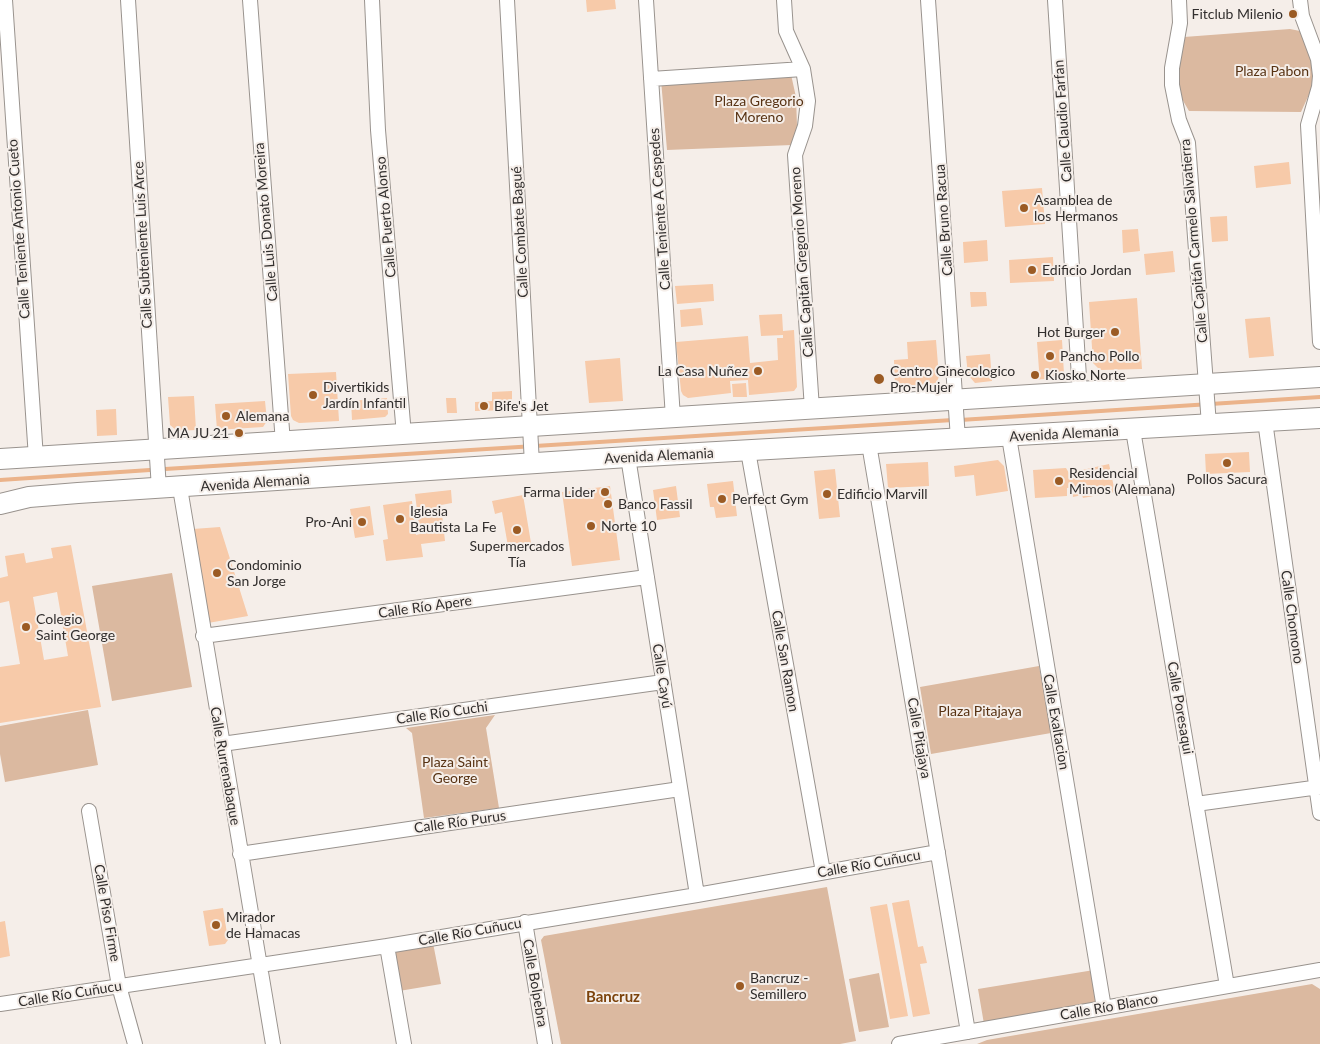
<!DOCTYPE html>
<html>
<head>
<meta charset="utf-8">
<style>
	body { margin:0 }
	canvas { display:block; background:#f5eee9 }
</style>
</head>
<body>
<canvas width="1320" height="1044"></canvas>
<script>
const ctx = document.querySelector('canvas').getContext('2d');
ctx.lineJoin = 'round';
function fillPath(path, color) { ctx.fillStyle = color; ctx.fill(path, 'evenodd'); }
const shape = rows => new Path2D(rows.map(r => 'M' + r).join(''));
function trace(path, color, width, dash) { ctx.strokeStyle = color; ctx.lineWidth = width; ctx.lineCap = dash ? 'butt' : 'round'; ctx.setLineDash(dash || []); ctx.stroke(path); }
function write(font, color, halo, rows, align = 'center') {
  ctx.font = font + ' Lato,sans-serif'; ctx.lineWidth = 4; ctx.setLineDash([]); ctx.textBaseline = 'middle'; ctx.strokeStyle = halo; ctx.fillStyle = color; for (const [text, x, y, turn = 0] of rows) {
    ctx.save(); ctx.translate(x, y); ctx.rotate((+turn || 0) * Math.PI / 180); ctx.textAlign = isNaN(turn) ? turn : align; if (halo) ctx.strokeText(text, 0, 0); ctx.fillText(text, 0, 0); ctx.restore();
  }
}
fillPath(shape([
	[1290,29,1300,31,1306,36,1314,65,1311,90,1301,112,1189,111,1178,92,1177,57,1184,37],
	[790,70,796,97,797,126,792,145,667,150,661,80],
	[172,573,192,687,112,701,92,586],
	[1039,666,1051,733,931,754,920,687],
	[88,710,98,765,5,782,0,754,0,726],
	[495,715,486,728,499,808,424,818,412,733,406,728],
	[827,887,856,1041,840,1044,561,1044,541,940,544,936],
	[433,943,441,984,399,991,392,957,399,949],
	[1094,970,1100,1005,984,1024,978,989],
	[879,973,889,1027,859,1032,849,979],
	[1312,984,1320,989,1320,1044,977,1044,987,1040]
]), '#dbb9a0');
trace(shape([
	[960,420,1320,397],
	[165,469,953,420],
	[0,480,150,470]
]), '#ebb38a', 4);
fillPath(shape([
	[586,0,615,0,616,9,587,12],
	[1289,162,1291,184,1256,188,1254,166],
	[1042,188,1045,224,1005,227,1002,191],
	[1227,216,1228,241,1212,242,1210,217],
	[1138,229,1140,251,1123,253,1122,230],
	[987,240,988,261,964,263,963,242],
	[1173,251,1175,272,1146,275,1144,254],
	[1053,257,1054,281,1010,283,1009,260],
	[713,284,714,301,677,304,675,286],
	[970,292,986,292,987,306,971,307],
	[1137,298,1142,369,1100,370,1093,363,1089,302],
	[701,308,703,325,681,327,680,310],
	[782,314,783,331,794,330,797,387,794,391,749,395,748,380,730,381,731,393,688,398,683,395,681,391,676,342,748,336,750,363,778,360,777,338,783,338,783,335,761,336,759,315],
	[1270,317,1274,356,1249,358,1245,319],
	[936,340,939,377,935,385,895,386,894,360,908,359,907,342],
	[1062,340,1064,374,1059,378,1032,380,1031,370,1039,370,1037,342],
	[990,354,992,381,975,383,968,375,966,356],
	[620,358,623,401,589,403,585,361],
	[336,372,339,421,299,423,293,420,291,416,288,374],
	[746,383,747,397,733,397,732,384],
	[512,391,512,401,507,410,475,411,475,402,492,401,492,392],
	[194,396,196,430,177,431,170,425,168,397],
	[387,398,388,414,385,417,352,420,351,401],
	[446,398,456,398,457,413,447,413],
	[265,401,267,421,263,427,217,430,215,404],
	[116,409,117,435,97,436,96,410],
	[1249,452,1250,472,1206,474,1205,454],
	[998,460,1004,466,1008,491,976,496,974,475,955,477,954,466],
	[928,462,929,486,888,488,886,464],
	[1109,464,1115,492,1083,498,1082,495,1073,497,1071,488,1067,488,1067,496,1035,498,1033,470,1066,468,1069,473],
	[835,469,840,517,819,519,814,471],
	[733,481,737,516,716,518,714,507,710,507,707,484],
	[610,486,620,560,572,566,562,492],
	[676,486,680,517,657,520,653,490],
	[451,490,452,503,441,505,445,541,421,544,423,557,386,561,383,540,388,539,383,505,412,501,416,535,420,534,415,494],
	[523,495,532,549,509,552,502,512,495,514,492,501],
	[370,506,374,535,355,538,350,509],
	[220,527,248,616,208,623,193,529],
	[71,545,101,707,0,723,0,667,20,664,9,601,0,603,0,578,8,576,5,556,24,553,26,563,53,558,51,548],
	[57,592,68,656,44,660,33,597],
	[909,900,918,947,923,946,927,963,920,964,930,1014,913,1017,892,903],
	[887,904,908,1016,890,1019,870,907],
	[223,908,228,940,225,944,209,946,203,911],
	[5,921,10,956,0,958,0,922]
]), '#f7caa9');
const minor = shape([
	[5,0,36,458],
	[128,0,159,489],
	[250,0,283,443],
	[372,0,378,130,404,435],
	[507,0,532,464],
	[646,0,673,418],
	[784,0,786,31,803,69,808,101,805,126,795,155,812,409],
	[928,0,958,439],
	[1055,0,1080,393],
	[1179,0,1180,23,1172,68,1172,85,1179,120,1188,143,1209,425],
	[1300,0,1302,16,1318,59,1320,76,1319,87,1308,125,1320,342],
	[651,79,803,69],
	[1265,421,1320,813],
	[1133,430,1227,986],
	[1009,437,1104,1008],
	[869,444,968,1032],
	[748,451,823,872],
	[628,457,697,895],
	[180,488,273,1044],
	[203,636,647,577],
	[222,744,663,682],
	[1196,804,1320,787],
	[89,811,119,986,135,1044],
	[240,854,680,789],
	[525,922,545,1044],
	[387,946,404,1044],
	[0,1004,387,946,697,895,938,852],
	[899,1044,1320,970]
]);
const secondary = shape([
	[0,459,1320,377],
	[0,504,29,497,78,493,628,457,1320,418]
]);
trace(minor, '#99938e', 16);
trace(secondary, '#99938e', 22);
trace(minor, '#fff', 14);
trace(secondary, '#fff', 20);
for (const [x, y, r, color] of [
	[1293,14,5,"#9b5b24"],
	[1024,208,5,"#9b5b24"],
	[1032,270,5,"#9b5b24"],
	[1115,332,5,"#9b5b24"],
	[1050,356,5,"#9b5b24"],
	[758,371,5,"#9b5b24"],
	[1035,375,5,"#9b5b24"],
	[879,379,6,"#9b5b24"],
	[313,395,5,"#9b5b24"],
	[484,406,5,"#9b5b24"],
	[226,416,5,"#9b5b24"],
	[239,433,5,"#9b5b24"],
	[1227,463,5,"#9b5b24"],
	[1059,481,5,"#9b5b24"],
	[605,492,5,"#9b5b24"],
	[827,494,5,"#9b5b24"],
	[722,499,5,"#9b5b24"],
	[608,504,5,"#9b5b24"],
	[400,519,5,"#9b5b24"],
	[362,522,5,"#9b5b24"],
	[591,526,5,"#9b5b24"],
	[517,530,5,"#9b5b24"],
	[217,573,5,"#9b5b24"],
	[26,627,5,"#9b5b24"],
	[216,925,5,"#9b5b24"],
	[740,986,5,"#9b5b24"]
]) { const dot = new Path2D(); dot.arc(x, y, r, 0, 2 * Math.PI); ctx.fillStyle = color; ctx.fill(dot); trace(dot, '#f5eee9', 2); }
write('14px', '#312e2d', '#f5eee9', [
	["Fitclub Milenio",1283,14,"right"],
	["Asamblea de",1034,200],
	["los Hermanos",1034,216],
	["Edificio Jordan",1042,270],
	["Hot Burger",1105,332,"right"],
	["Pancho Pollo",1060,356],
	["La Casa Nuñez",748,371,"right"],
	["Centro Ginecologico",890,371],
	["Pro-Mujer",890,387],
	["Kiosko Norte",1045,375],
	["Divertikids",323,387],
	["Jardín Infantil",323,403],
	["Bife's Jet",494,406],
	["Alemana",236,416],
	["MA JU 21",229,433,"right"],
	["Residencial",1069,473],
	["Mimos (Alemana)",1069,489],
	["Pollos Sacura",1227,479,"center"],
	["Farma Lider",595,492,"right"],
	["Edificio Marvill",837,494],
	["Perfect Gym",732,499],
	["Banco Fassil",618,504],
	["Iglesia",410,511],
	["Bautista La Fe",410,527],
	["Pro-Ani",352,522,"right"],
	["Norte 10",601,526],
	["Supermercados",517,546,"center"],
	["Tía",517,562,"center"],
	["Condominio",227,565],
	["San Jorge",227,581],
	["Colegio",36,619],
	["Saint George",36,635],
	["Mirador",226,917],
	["de Hamacas",226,933],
	["Bancruz -",750,978],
	["Semillero",750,994]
], 'left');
write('14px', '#573213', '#f5eee9', [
	["Plaza Pabon",1272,71],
	["Plaza Gregorio",759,101],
	["Moreno",759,117],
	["Plaza Pitajaya",980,711],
	["Plaza Saint",455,762],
	["George",455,778]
]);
write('14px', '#312e2d', '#f5eee9', [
	["Calle Claudio Farfan",1063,121,-94],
	["Calle Teniente A Cespedes",660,209,-94],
	["Calle Puerto Alonso",386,217,-95],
	["Calle Bruno Racua",944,220,-94],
	["Calle Luis Donato Moreira",266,222,-95],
	["Calle Teniente Antonio Cueto",19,229,-94],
	["Calle Combate Bagué",520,232,-93],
	["Calle Capitán Carmelo Salvatierra",1194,241,-95],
	["Calle Subteniente Luis Arce",143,245,-93],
	["Calle Capitán Gregorio Moreno",802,262,-94],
	["Avenida Alemania",1064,434,-3],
	["Avenida Alemania",659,456,-3],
	["Avenida Alemania",255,483,-4],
	["Calle Río Apere",425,607,-8],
	["Calle Chomono",1292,617,82],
	["Calle San Ramon",785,661,80],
	["Calle Cayú",662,676,81],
	["Calle Poresaqui",1180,708,80],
	["Calle Río Cuchi",442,713,-8],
	["Calle Exaltacion",1056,722,80],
	["Calle Pitajaya",919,738,80],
	["Calle Rurrenabaque",225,766,80],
	["Calle Río Purus",460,822,-8],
	["Calle Río Cuñucu",869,864,-10],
	["Calle Piso Firme",107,913,80],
	["Calle Río Cuñucu",470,932,-10],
	["Calle Bolpebra",535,983,80],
	["Calle Río Cuñucu",70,994,-9],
	["Calle Río Blanco",1109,1007,-10]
]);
write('bold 15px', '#7c430c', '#f5eee9', [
	["Bancruz",613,997]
]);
</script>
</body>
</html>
